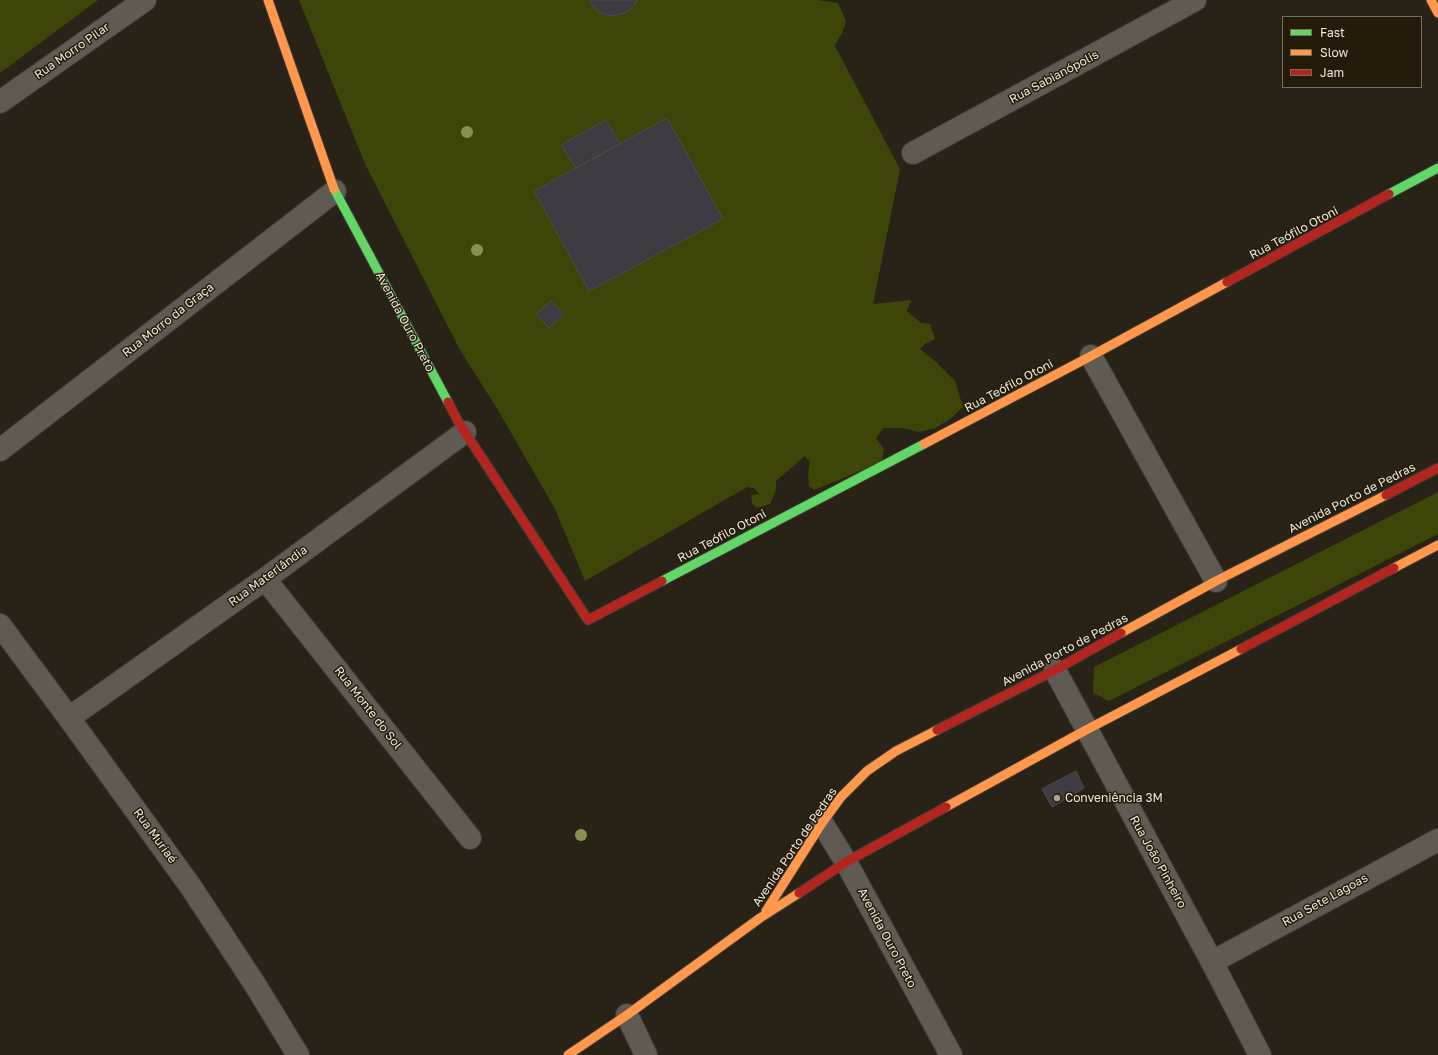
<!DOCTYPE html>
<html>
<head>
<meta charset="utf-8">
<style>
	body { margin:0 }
	#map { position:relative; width:1438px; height:1055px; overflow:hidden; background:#282217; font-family:"Golos Text",sans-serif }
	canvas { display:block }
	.legend { position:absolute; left:1282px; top:16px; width:140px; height:72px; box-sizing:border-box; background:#241b08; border:1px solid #756d5d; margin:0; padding:5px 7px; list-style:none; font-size:12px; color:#efe9dd }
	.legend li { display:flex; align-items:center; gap:8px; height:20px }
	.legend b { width:20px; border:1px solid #756d5d }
</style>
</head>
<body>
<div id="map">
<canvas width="1438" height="1055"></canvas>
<ul class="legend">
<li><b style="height:5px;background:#63d668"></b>Fast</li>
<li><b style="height:5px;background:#ff974d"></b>Slow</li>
<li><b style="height:5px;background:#b3261e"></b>Jam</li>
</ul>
</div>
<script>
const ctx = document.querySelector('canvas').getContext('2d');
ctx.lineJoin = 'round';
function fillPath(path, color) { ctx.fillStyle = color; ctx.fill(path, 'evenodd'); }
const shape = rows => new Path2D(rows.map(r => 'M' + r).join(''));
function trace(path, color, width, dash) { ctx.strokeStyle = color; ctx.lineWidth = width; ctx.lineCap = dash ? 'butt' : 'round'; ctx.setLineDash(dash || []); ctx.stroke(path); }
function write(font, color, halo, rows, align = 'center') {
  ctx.font = font + ' "Golos Text",sans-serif'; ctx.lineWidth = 3; ctx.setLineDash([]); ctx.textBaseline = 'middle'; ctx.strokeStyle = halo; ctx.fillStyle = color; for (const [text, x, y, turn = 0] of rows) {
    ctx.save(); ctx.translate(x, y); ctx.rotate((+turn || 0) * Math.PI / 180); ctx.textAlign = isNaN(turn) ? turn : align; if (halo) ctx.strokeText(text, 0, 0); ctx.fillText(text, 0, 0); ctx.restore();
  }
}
fillPath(shape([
	[0,0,98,0,0,73],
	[299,0,818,0,838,3,846,21,842,33,834,47,835,46,900,169,873,304,911,300,907,311,921,323,930,324,935,339,925,344,920,349,936,362,955,381,963,407,949,420,935,428,919,432,902,428,884,428,876,438,884,449,882,462,814,490,809,486,808,473,810,462,805,456,776,481,776,490,770,504,757,508,752,503,751,495,759,494,754,488,747,487,585,581,555,509,498,410,460,350,365,164],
	[1438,492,1438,534,1109,701,1093,693,1094,667]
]), '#3e4509');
const building = shape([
	[589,0,638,0,630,10,621,14,612,16,603,14,595,9,589,0],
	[667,118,723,219,589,291,534,191,667,118],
	[606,120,620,144,576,168,561,145,606,120],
	[551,301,564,315,549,328,536,314,551,301],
	[1076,771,1084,788,1052,807,1042,789,1076,771]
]);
fillPath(building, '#3f3b42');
trace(building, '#4f4c4a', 1);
const street = shape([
	[0,102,145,0],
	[913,153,1195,0],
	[1091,356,1216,581],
	[0,450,335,191],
	[265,579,470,838],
	[0,625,69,718,191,887,254,983,298,1055],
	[1055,670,1212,962,1260,1055],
	[69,718,265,579,465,432],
	[822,823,846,862,951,1055],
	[1212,962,1438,840],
	[627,1015,646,1055]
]);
const fast = shape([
	[334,189,448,402],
	[1389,194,1438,168],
	[662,581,924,444]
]);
const slow = shape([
	[268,0,334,189],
	[1431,0,1438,13],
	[924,444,1091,356,1227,282],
	[1394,568,1438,545],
	[1121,633,1216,581,1386,495],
	[946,807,1086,730,1241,649],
	[766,911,822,823,841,797,867,771,896,751,937,730],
	[568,1055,627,1015,760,918,799,893]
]);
const jam = shape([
	[1227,282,1389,194],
	[448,402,459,423,588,620,662,581],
	[1386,495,1438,468],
	[1241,649,1394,568],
	[937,730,1055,670,1121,633],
	[799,893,846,862,946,807]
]);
trace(street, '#403c33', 24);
trace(fast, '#403c33', 11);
trace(slow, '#403c33', 11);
trace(jam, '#403c33', 11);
trace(street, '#5f5a52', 22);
trace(fast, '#63d668', 9);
trace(slow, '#ff974d', 9);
trace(jam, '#b3261e', 9);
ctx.fillStyle = '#88924e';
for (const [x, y] of [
	[467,132],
	[477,250],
	[581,835]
]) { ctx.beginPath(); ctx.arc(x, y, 6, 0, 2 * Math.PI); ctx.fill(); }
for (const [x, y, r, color] of [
	[1057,798,4,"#a9a398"]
]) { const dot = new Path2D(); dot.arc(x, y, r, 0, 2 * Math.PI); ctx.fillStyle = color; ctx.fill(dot); trace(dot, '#241b08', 1.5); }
write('12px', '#efe9dd', '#241b08', [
	["Rua Morro Pilar",72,51,-35],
	["Rua Sabianópolis",1054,77,-28],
	["Rua Teófilo Otoni",1294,233,-28],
	["Rua Morro da Graça",168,320,-38],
	["Avenida Ouro Preto",405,322,62],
	["Rua Teófilo Otoni",1009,386,-28],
	["Avenida Porto de Pedras",1352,498,-27],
	["Rua Teófilo Otoni",722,536,-28],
	["Rua Materlândia",268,576,-36],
	["Avenida Porto de Pedras",1065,650,-28],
	["Rua Monte do Sol",368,708,52],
	["Rua Muriaé",155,836,54],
	["Avenida Porto de Pedras",795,847,-56],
	["Rua João Pinheiro",1158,862,61],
	["Rua Sete Lagoas",1325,900,-29],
	["Avenida Ouro Preto",887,938,62]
]);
write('12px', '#efe9dd', '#241b08', [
	["Conveniência 3M",1065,798]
], 'left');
</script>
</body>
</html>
